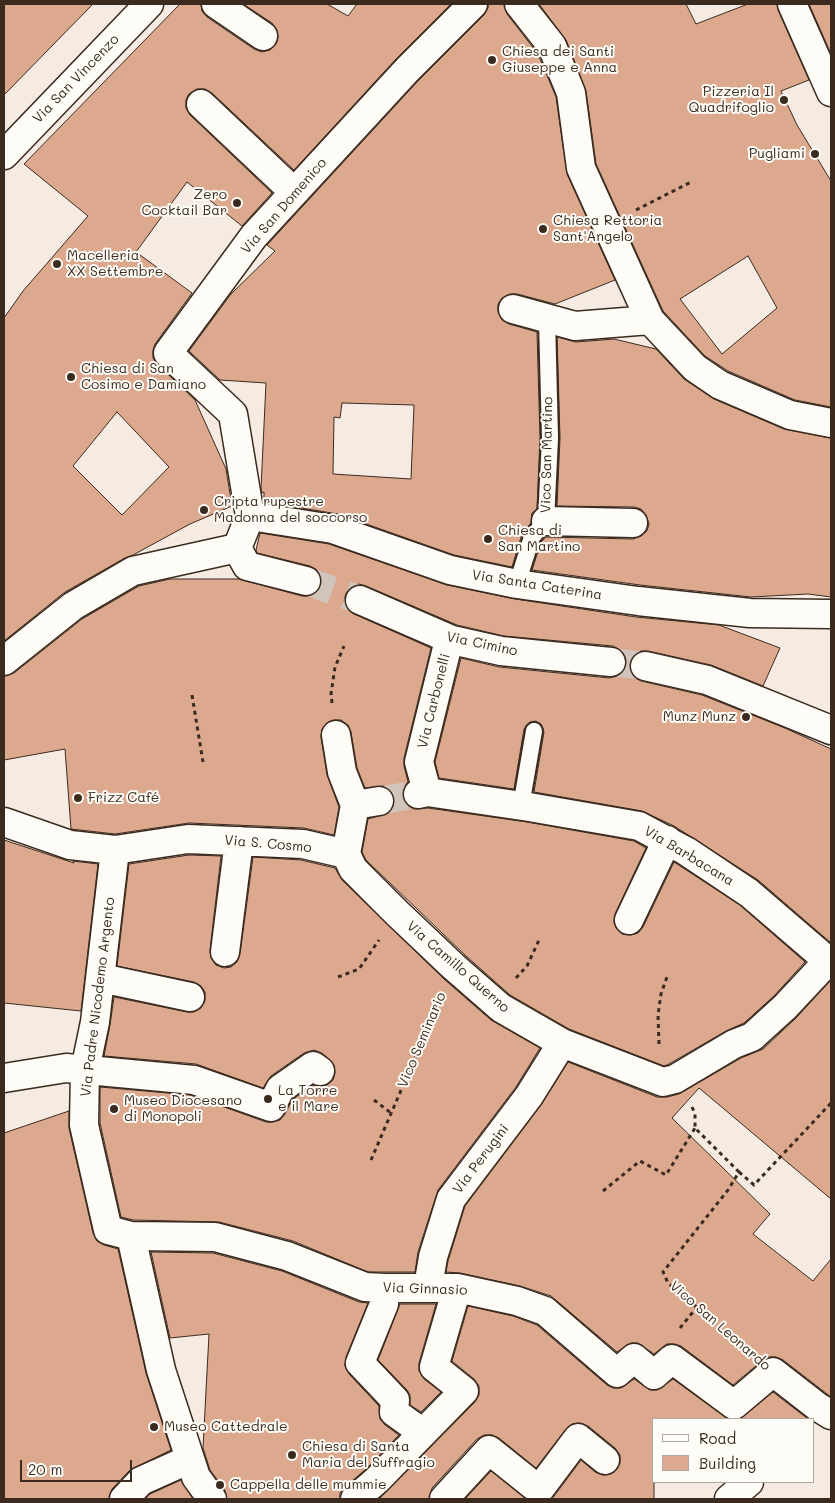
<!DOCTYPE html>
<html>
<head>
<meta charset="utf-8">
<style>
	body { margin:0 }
	#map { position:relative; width:835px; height:1503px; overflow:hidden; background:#f6ebe2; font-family:Mali,sans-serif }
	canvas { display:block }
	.frame { position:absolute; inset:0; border:5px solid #3b2a1e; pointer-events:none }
	.legend { position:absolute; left:652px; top:1418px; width:162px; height:65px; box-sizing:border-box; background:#fdfcf7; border:1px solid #afa8a0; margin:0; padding:6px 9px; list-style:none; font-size:15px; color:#3b2a1e }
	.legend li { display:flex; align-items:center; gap:10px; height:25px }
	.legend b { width:25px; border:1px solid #afa8a0 }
	.scale { position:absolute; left:20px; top:1460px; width:112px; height:22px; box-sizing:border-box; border:2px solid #3b2a1e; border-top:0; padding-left:6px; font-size:15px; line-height:18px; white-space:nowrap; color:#3b2a1e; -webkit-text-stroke:4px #fdfcf7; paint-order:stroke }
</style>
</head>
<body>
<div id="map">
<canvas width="835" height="1503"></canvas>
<div class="frame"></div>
<ul class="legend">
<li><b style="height:6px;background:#fdfcf7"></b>Road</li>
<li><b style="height:14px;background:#dca98f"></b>Building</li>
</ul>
<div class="scale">20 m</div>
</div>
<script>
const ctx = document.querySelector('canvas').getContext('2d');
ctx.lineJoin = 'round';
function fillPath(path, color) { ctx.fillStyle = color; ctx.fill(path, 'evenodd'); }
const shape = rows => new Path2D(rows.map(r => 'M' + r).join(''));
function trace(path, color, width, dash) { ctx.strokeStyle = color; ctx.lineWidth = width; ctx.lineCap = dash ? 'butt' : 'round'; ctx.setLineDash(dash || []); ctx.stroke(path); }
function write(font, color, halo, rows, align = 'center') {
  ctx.font = font + ' Mali,sans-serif'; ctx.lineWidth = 4; ctx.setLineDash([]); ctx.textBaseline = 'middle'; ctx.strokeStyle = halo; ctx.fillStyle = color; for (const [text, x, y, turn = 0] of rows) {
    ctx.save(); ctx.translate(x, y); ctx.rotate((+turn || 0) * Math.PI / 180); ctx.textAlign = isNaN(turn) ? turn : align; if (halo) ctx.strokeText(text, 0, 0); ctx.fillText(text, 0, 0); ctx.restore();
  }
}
const building = shape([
	[4,4,93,4,4,95,4,4],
	[180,4,201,4,202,11,207,17,254,49,262,52,270,50,276,44,278,38,277,30,272,23,243,4,327,4,348,16,357,4,451,4,396,59,294,170,212,93,205,89,197,89,189,94,186,100,186,108,190,115,272,193,242,226,187,182,136,252,192,293,155,344,153,350,153,358,157,364,195,400,226,469,232,506,190,524,133,555,125,558,65,592,4,641,4,318,23,291,88,216,24,164,180,4],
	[117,412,169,467,122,515,73,466,117,412],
	[488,4,504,4,507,14,538,54,556,97,567,174,615,280,555,304,517,294,510,294,502,298,498,304,498,312,502,320,509,324,537,332,540,438,537,509,532,513,531,523,522,534,512,567,454,555,338,514,264,502,264,492,262,493,261,488,266,383,220,380,189,351,231,294,275,251,267,245,418,81,484,15,488,8,488,4],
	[342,403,414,405,411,479,333,474,334,417,340,418,342,403],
	[539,4,686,4,696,24,748,4,777,4,778,10,809,80,781,91,797,125,831,181,831,407,795,400,728,371,705,356,663,311,596,164,586,91,566,40,539,4],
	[748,256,777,308,722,354,680,299,748,256],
	[809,4,831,4,831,54,809,4],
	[557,337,576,342,614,339,656,349,684,379,714,399,784,429,831,438,831,597,808,594,751,597,640,585,532,570,541,542,546,537,633,539,641,536,647,531,649,524,646,515,641,509,634,507,557,506,560,438,557,337],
	[260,533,329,544,447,585,515,599,636,617,719,625,780,648,763,686,711,665,648,651,641,651,634,655,630,662,630,670,634,677,641,681,702,695,785,728,831,749,831,943,758,880,674,826,642,811,534,792,544,732,541,724,536,721,530,722,524,729,514,789,439,778,435,762,461,658,499,667,609,678,617,676,623,671,626,664,625,656,620,650,613,646,504,636,457,625,366,586,359,584,351,587,346,593,344,601,348,610,354,614,431,648,404,758,404,766,408,782,403,789,403,797,407,805,414,809,428,808,527,822,634,841,646,848,615,914,614,922,616,928,622,934,631,935,638,933,643,927,674,862,740,905,805,962,774,996,744,1023,726,1031,669,1064,664,1066,569,1029,510,995,465,955,366,860,362,852,368,819,389,813,393,807,394,798,391,791,384,786,365,788,357,768,351,732,348,725,341,720,333,720,327,723,322,729,321,737,327,775,339,807,334,835,304,828,189,823,115,834,71,829,65,749,4,760,4,676,14,673,82,619,139,586,170,579,239,579,302,596,310,596,317,592,321,584,321,576,317,570,310,566,257,553,256,550,260,533],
	[4,840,74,863,73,861,98,864,81,1011,4,1003,4,840],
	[189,855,221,856,210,950,211,958,216,965,224,968,231,967,237,962,240,954,253,857,301,860,335,868,342,880,444,979,491,1020,540,1048,516,1087,438,1190,418,1252,415,1272,368,1272,293,1241,219,1222,133,1220,121,1217,100,1123,100,1087,191,1095,266,1122,273,1122,280,1120,285,1114,292,1100,313,1085,319,1087,327,1085,333,1080,335,1073,334,1065,329,1059,322,1053,314,1050,304,1053,271,1076,263,1088,196,1064,104,1056,110,1025,114,997,187,1012,194,1012,201,1008,205,1001,205,992,201,986,194,982,117,966,129,864,189,855],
	[831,980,831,1199,699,1088,672,1118,770,1214,753,1234,813,1281,831,1259,831,1397,783,1360,776,1357,769,1357,763,1360,733,1385,681,1346,675,1344,667,1344,654,1354,638,1343,631,1343,617,1352,551,1296,520,1286,460,1273,446,1272,448,1261,465,1206,541,1105,568,1062,657,1097,667,1097,679,1094,741,1058,763,1049,796,1018,831,980],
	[69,1111,69,1128,93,1233,97,1241,104,1245,118,1249,146,1373,171,1450,130,1470,112,1489,109,1499,4,1499,4,1133,69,1111],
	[151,1252,213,1253,282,1271,359,1302,368,1303,346,1357,345,1366,349,1374,379,1406,380,1419,385,1425,399,1435,366,1469,345,1487,340,1493,340,1499,227,1499,225,1490,210,1470,203,1448,209,1334,170,1338,151,1252],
	[400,1304,436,1304,419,1363,419,1371,424,1379,441,1392,421,1412,410,1405,410,1395,407,1390,378,1360,400,1304],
	[468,1306,513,1316,537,1325,607,1385,613,1388,621,1388,634,1379,650,1390,657,1390,673,1379,728,1419,654,1419,654,1499,552,1499,581,1460,595,1472,603,1475,611,1474,617,1469,620,1463,620,1455,615,1448,588,1426,580,1423,572,1424,566,1429,536,1468,499,1438,492,1435,484,1435,477,1439,432,1488,429,1499,379,1499,475,1402,479,1395,479,1386,474,1379,452,1361,468,1306],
	[773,1392,808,1419,740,1419,773,1392],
	[491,1471,526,1499,465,1499,491,1471],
	[181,1480,193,1499,145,1499,150,1494,181,1480]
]);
fillPath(building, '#dca98f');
trace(building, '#3b2a1e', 1);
trace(shape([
	[306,581,360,600],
	[611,662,645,666],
	[379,801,418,794]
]), '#d1c4bb', 28, [28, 14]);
const lane = shape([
	[517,584,532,537,546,521,550,438,547,319],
	[521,806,534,731]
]);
const street = shape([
	[216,4,263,36],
	[519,4,552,46,571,93,581,168,650,320,695,368,720,385,790,415,831,423],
	[792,4,831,92],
	[201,104,294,192],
	[4,155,149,4],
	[513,309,575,326,650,320],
	[250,516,333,529,450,570,517,584,638,601,750,613,831,614],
	[546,521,633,523],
	[237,548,250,516,233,414,168,353,254,236,407,70,473,4],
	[237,548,247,566,306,581],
	[360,600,452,640,501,651,611,662],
	[4,661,73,606,133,571,237,548],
	[645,666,707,680,831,730],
	[336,735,342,772,355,805],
	[427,792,419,762,446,652,452,640],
	[418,794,427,792,529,807,639,826,686,851,749,893,828,961,831,962],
	[4,822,70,845,115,850,188,839,303,844,346,854,355,805,379,801],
	[115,850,95,1022,85,1070,84,1125,108,1230,131,1236,161,1370,196,1477,212,1499],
	[346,854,353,869,397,913,454,967,501,1008,562,1043,663,1082,675,1079,734,1044,752,1037,785,1007,828,961],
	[629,920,667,840],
	[225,952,239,841],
	[101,978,190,997],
	[4,1078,66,1068,194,1080,271,1107,280,1089,313,1066,320,1071],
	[131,1236,215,1237,287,1256,365,1287,385,1288,457,1288,517,1301,545,1311,617,1373,634,1358,654,1375,672,1359,734,1405,773,1372,818,1407,831,1415],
	[428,1287,433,1257,451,1199,529,1096,562,1043],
	[385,1288,384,1304,360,1363,395,1400,394,1412,423,1433],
	[124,1499,141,1481,190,1459],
	[355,1499,377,1480,464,1391,434,1367,457,1288],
	[444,1499,489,1450,539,1490,578,1438,605,1460],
	[729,1499,749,1482]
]);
trace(lane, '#3b2a1e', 20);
trace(street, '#3b2a1e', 31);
trace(shape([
	[636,210,693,181],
	[192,695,203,762],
	[332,703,331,694,335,667,344,646],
	[338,977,359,969,379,940],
	[516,978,527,966,540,938],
	[659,1044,658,1015,661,994,668,974],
	[374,1100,391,1113],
	[692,1107,695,1114,695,1128,739,1172,728,1190,663,1272,668,1283,748,1350],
	[371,1160,440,1000],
	[739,1172,754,1185,831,1103],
	[603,1191,640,1161,666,1175,695,1128],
	[680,1328,697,1307]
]), '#3b2a1e', 3, [4, 4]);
trace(lane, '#fdfcf7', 16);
trace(street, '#fdfcf7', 28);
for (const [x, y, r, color] of [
	[492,60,5,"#3b2a1e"],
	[784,100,5,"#3b2a1e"],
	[815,154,5,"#3b2a1e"],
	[237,203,5,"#3b2a1e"],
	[543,229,5,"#3b2a1e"],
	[57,264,5,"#3b2a1e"],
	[71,377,5,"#3b2a1e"],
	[204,510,5,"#3b2a1e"],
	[488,539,5,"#3b2a1e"],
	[746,717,5,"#3b2a1e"],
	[78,798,5,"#3b2a1e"],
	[268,1099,5,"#3b2a1e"],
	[114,1109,5,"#3b2a1e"],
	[154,1427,5,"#3b2a1e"],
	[292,1455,5,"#3b2a1e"],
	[220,1485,5,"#3b2a1e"]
]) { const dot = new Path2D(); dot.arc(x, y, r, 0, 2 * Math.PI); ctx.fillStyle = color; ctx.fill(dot); trace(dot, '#fdfcf7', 2); }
write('14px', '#3b2a1e', '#fdfcf7', [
	["Chiesa dei Santi",502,52],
	["Giuseppe e Anna",502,68],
	["Pizzeria Il",774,92,"right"],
	["Quadrifoglio",774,108,"right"],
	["Pugliami",805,154,"right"],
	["Zero",227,195,"right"],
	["Cocktail Bar",227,211,"right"],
	["Chiesa Rettoria",553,221],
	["Sant'Angelo",553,237],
	["Macelleria",67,256],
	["XX Settembre",67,272],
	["Chiesa di San",81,369],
	["Cosimo e Damiano",81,385],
	["Cripta rupestre",214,502],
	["Madonna del soccorso",214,518],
	["Chiesa di",498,531],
	["San Martino",498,547],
	["Munz Munz",736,717,"right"],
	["Frizz Café",88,798],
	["La Torre",278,1091],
	["e il Mare",278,1107],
	["Museo Diocesano",124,1101],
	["di Monopoli",124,1117],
	["Museo Cattedrale",164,1427],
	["Chiesa di Santa",302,1447],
	["Maria del Suffragio",302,1463],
	["Cappella delle mummie",230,1485]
], 'left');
write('14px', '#3b2a1e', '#fdfcf7', [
	["Via San Vincenzo",76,79,-46],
	["Via San Domenico",284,206,-49],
	["Vico San Martino",547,455,-89],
	["Via Santa Caterina",537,585,9],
	["Via Cimino",482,644,12],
	["Via Carbonelli",434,701,-76],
	["Via S. Cosmo",268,844,5],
	["Via Barbacana",689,856,31],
	["Via Camillo Querno",458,967,41],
	["Via Padre Nicodemo Argento",98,997,-83],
	["Vico Seminario",422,1040,-67],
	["Via Perugini",481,1159,-53],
	["Via Ginnasio",425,1289,2],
	["Vico San Leonardo",720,1326,41]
]);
</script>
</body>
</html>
